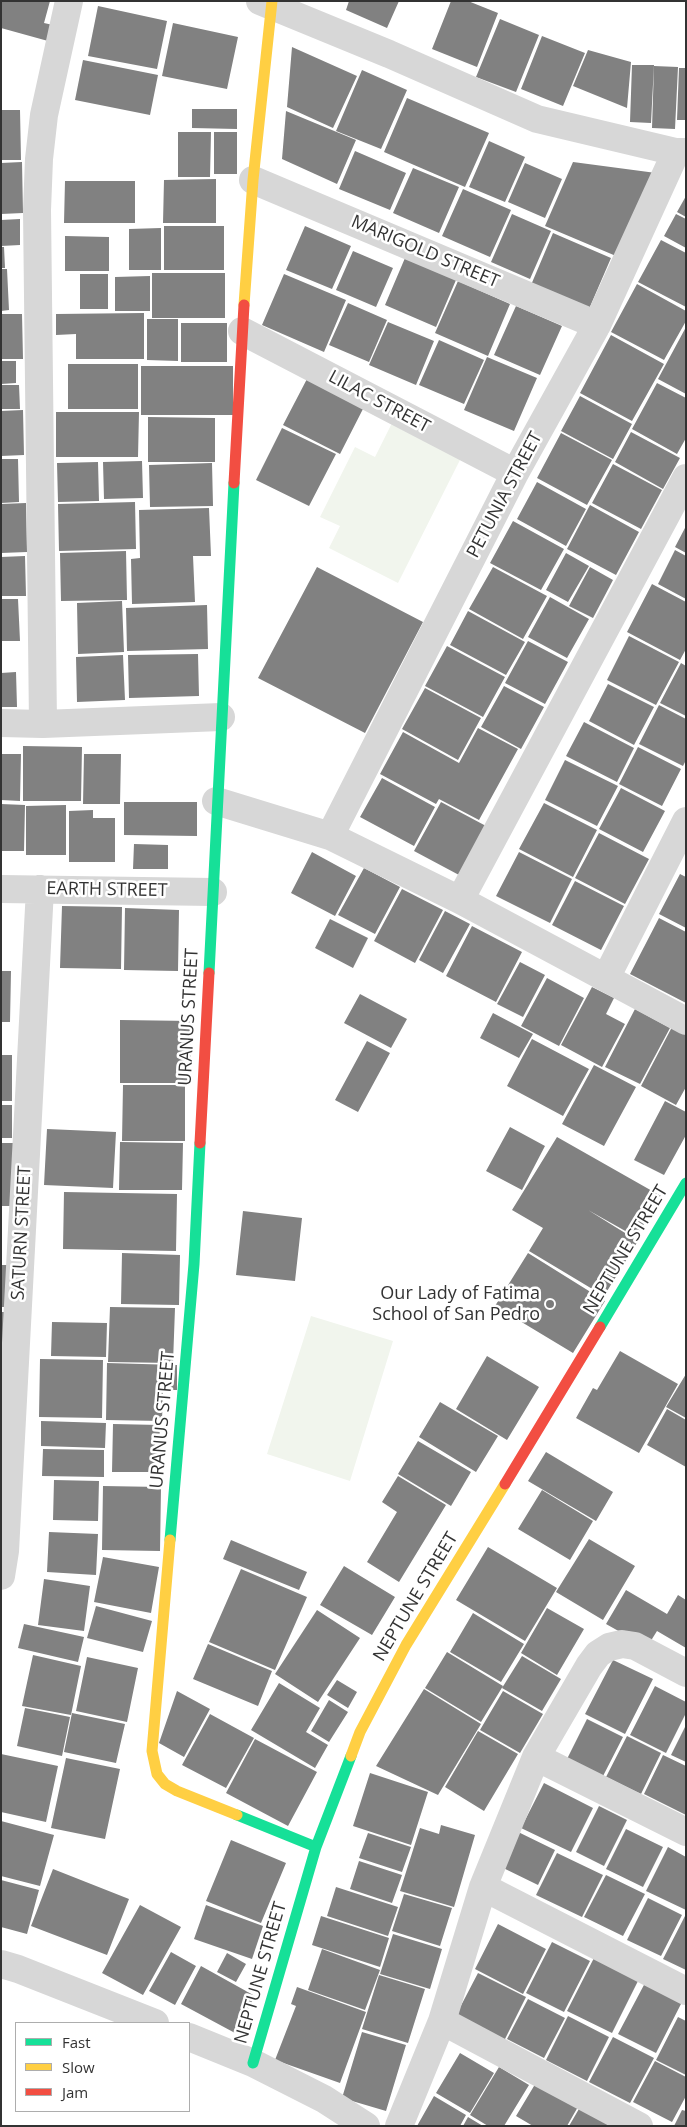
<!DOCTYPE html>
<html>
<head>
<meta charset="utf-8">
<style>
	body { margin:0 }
	#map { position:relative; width:687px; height:2127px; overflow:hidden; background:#fff; font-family:"Open Sans",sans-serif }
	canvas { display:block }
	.frame { position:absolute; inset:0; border:2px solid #333; pointer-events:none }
	.legend { position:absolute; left:15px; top:2022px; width:175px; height:90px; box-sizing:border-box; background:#fff; border:1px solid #adadad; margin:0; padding:6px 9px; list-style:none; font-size:15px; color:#333 }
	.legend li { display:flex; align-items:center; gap:10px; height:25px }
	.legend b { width:25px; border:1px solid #adadad }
</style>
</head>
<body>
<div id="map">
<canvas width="687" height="2127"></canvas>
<div class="frame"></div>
<ul class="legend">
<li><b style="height:6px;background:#16e098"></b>Fast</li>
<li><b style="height:6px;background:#ffcf43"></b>Slow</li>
<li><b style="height:6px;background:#f24e42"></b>Jam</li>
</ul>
</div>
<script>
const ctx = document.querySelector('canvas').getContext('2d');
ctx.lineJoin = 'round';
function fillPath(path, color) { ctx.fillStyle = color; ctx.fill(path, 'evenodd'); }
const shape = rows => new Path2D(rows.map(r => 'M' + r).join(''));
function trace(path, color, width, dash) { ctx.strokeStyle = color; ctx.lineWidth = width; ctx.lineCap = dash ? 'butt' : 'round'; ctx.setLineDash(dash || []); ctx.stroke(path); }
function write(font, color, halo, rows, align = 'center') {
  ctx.font = font + ' "Open Sans",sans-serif'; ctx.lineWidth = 5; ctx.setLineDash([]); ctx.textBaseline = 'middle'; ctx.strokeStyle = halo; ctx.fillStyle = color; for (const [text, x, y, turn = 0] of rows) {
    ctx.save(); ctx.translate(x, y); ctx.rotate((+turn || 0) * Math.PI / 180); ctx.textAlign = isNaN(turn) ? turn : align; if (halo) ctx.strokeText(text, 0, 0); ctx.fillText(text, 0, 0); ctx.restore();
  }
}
fillPath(shape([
	[392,423,461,458,398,583,329,548,340,526,320,517,355,447,375,457],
	[311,1316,393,1341,350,1481,267,1454]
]), '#f1f5ed');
fillPath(shape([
	[1,1,50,1,44,23,53,25,48,41,1,28],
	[349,1,399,1,387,28,346,10],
	[451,1,468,1,498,13,477,67,432,49],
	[98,6,167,21,157,69,88,56],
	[500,19,539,35,516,92,476,77],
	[173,23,238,37,227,89,162,76],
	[542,36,585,53,563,106,521,89],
	[292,47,357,76,333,128,287,107],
	[588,50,631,62,627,108,573,86],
	[83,60,158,75,150,115,75,100],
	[632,65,654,65,651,123,630,122],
	[654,66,678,67,675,129,652,128],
	[679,68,686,68,686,120,677,120],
	[362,70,407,90,381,149,336,131],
	[407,98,489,133,465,187,384,152],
	[192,109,237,109,237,129,192,128],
	[1,110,20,110,21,160,1,160],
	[286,111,356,140,337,184,282,159],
	[178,132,211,132,210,177,178,177],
	[214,132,237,132,237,174,214,174],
	[489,141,525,157,505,202,469,187],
	[355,151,406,173,390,210,339,189],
	[22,162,23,213,1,214,1,163],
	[573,162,656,173,616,256,545,226],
	[525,163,562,179,545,218,508,202],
	[413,168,459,187,439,233,393,213],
	[216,179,216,223,163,223,164,180],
	[65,181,135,181,135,223,64,223],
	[463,189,511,210,490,257,442,236],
	[686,196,686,217,677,212],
	[512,214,551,231,530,279,491,262],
	[676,214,686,219,686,248,664,236],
	[20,219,20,245,1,246,1,220],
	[164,226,224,226,224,270,164,270],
	[305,226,351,246,332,289,286,270],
	[161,228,161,270,129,270,129,229],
	[553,233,611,258,589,309,531,285],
	[65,236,109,237,109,271,65,271],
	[661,240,686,253,686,307,638,282],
	[1,247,4,247,5,268,1,268],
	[353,251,393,268,376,307,336,290],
	[405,258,456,280,436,327,385,305],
	[1,269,7,269,9,310,1,311],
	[152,273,225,273,225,318,152,318],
	[80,274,108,274,108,309,80,309],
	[284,274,346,300,324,352,262,325],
	[150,276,150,311,115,311,115,277],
	[458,281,510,304,488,356,435,333],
	[637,284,686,311,686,321,664,360,611,332],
	[348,303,387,320,369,362,329,345],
	[516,306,562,326,540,375,494,355],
	[144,313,144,359,76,359,76,334,56,335,56,314],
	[1,314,22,314,23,359,1,359],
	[147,319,178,319,178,361,147,360],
	[388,322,434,341,416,385,369,365],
	[181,323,227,323,227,362,181,362],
	[686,327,686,394,658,379],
	[611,335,664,364,632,421,580,393],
	[439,340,484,360,464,404,419,385],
	[487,357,537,378,514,431,464,410],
	[1,361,16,361,16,383,1,384],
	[68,364,138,364,138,409,68,409],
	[141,366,233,366,233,415,141,415],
	[308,377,365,405,340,454,283,425],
	[657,383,686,398,686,438,677,454,632,429],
	[1,385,19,385,20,409,1,409],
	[580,396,632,424,613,459,561,431],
	[23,410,24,455,1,456,1,411],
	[56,412,139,412,138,457,56,457],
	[148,417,215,418,215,462,148,462],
	[282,428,336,454,309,506,256,480],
	[631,432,680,458,663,489,615,462],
	[561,433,612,460,587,505,537,478],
	[1,459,18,459,19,502,1,503],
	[142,461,143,498,104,499,103,462],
	[98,462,99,501,58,502,57,463],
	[212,463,213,506,150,507,149,465],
	[613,464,662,490,641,529,592,503],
	[537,482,586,509,566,546,517,519],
	[135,502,136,549,59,551,58,504],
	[26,503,27,552,1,553,1,504],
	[590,505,639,532,616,575,567,549],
	[209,508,211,556,193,556,195,602,132,604,131,559,140,558,139,510],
	[513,521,564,549,541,590,490,563],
	[686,526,686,553,675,547],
	[675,550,686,556,686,599,658,584],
	[126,551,127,600,61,601,60,553],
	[566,553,589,566,568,602,546,590],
	[25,556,26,596,1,596,1,557],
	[317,567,423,622,365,733,258,678],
	[493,567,547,596,523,639,469,609],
	[590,567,613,580,593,618,569,606],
	[652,584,686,602,686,649,680,660,627,632],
	[550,597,589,619,567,658,528,637],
	[1,599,18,599,20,641,1,641],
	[122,601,124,652,78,654,77,603],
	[207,605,208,649,127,651,126,608],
	[468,611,525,642,506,675,450,645],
	[629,636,679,662,656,705,607,680],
	[528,641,568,662,545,704,505,683],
	[447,646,505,677,483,717,425,686],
	[198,654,199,696,129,698,128,655],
	[123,655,125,700,77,702,76,657],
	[681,663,686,666,686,716,660,703],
	[16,672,17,707,1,707,1,673],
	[608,684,654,707,634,745,589,721],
	[504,686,544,707,521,749,481,727],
	[425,688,481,718,458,760,402,729],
	[659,705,686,719,686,760,683,766,639,744],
	[584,722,634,748,617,782,566,756],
	[478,728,518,749,479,820,439,799,436,804,380,774,403,732,459,763],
	[23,746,82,747,81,801,23,801],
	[638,747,681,769,662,806,619,784],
	[1,754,21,754,20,801,1,800],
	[84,754,121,754,120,804,83,804],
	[565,760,618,786,597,826,545,800],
	[382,778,435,807,414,846,360,817],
	[621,788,665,811,643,852,599,829],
	[124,802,197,802,197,836,124,835],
	[441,802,486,826,459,875,414,851],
	[544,803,597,830,573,877,519,849],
	[1,804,25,805,24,851,1,851],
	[66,805,66,855,26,855,26,806],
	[93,810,93,818,115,818,115,862,69,862,69,811],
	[599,833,649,859,625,904,575,878],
	[134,844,168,845,168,869,133,869],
	[312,852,356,876,335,916,291,893],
	[519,852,572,879,550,923,496,896],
	[364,868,400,887,375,934,338,915],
	[680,874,686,877,686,928,659,914],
	[575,881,624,906,601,950,552,925],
	[402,889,443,910,415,963,374,941],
	[62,906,122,907,121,969,60,968],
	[125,908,179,910,178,971,124,970],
	[445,911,470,924,443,973,419,960],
	[659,918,686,932,686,1003,630,974],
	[330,919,368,938,353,968,315,948],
	[472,926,522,952,496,1002,446,976],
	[520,962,545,975,523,1017,497,1004],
	[1,971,11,971,10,1022,1,1022],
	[547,978,584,998,559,1046,521,1026],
	[592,987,614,998,606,1014,625,1024,602,1067,561,1045],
	[360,994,407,1019,391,1048,344,1023],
	[635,1009,670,1028,640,1084,605,1067],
	[493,1013,533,1034,519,1058,480,1038],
	[120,1020,191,1021,190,1083,120,1083],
	[672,1027,686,1034,686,1087,676,1105,641,1086],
	[532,1039,589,1069,563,1116,507,1086],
	[367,1041,390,1053,358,1112,335,1100],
	[1,1055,12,1055,12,1101,1,1101],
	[594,1065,636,1087,604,1146,562,1124],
	[123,1085,185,1085,185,1141,122,1141],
	[665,1101,686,1112,686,1135,664,1175,634,1160],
	[1,1105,12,1105,12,1138,1,1138],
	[510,1127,545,1146,522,1190,486,1171],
	[47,1129,116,1132,113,1188,44,1185],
	[557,1137,661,1196,636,1237,588,1210,638,1241,604,1296,529,1251,543,1228,512,1210],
	[120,1142,183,1143,182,1190,119,1190],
	[1,1143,13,1143,13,1206,1,1206],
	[64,1192,177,1194,176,1251,63,1249],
	[243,1211,302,1218,295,1281,236,1275],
	[122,1253,180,1255,179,1305,121,1304],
	[528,1253,605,1301,573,1353,495,1306],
	[1,1265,8,1265,7,1307,1,1307],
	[110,1307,175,1308,173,1363,108,1362],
	[1,1312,7,1312,1,1371],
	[52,1322,107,1323,106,1357,51,1356],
	[620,1351,678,1384,639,1453,576,1418,593,1388,597,1390],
	[487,1356,539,1387,507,1440,456,1409],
	[40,1359,103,1360,102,1418,39,1417],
	[107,1363,177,1365,177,1390,163,1390,162,1421,106,1420],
	[686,1374,686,1418,666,1407],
	[440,1402,498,1436,476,1472,419,1437],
	[667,1409,686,1420,686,1467,647,1445],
	[41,1421,106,1423,105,1448,41,1446],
	[113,1424,160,1425,158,1472,112,1472],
	[418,1441,471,1472,451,1506,398,1474],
	[43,1449,104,1450,104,1477,42,1476],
	[546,1452,613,1492,596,1521,528,1481],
	[398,1476,446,1505,399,1582,367,1562,397,1512,382,1502],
	[54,1480,99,1481,98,1521,53,1520],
	[103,1486,161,1487,160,1551,102,1550],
	[542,1490,593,1521,570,1560,518,1529],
	[49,1532,98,1534,96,1575,47,1572],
	[589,1539,635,1566,603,1620,556,1592],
	[231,1540,307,1572,299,1590,223,1559],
	[488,1547,557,1588,525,1641,456,1600],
	[103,1557,159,1567,151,1613,94,1602],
	[344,1566,395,1597,372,1635,320,1605],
	[241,1569,307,1597,275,1670,209,1642],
	[44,1579,90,1586,84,1631,38,1625],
	[626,1590,667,1614,678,1595,686,1600,686,1648,657,1631,647,1647,606,1624],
	[96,1606,152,1621,143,1652,87,1638],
	[547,1608,584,1629,557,1675,521,1653],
	[317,1610,360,1638,318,1702,275,1674],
	[473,1613,524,1644,501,1682,450,1652],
	[24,1624,84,1637,78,1662,18,1648],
	[208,1644,272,1671,258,1706,193,1679],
	[447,1652,503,1686,481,1722,425,1688],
	[33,1655,81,1666,71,1715,22,1706],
	[522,1656,561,1679,542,1711,502,1688],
	[87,1657,138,1668,127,1722,76,1711],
	[613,1660,653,1679,625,1734,585,1714],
	[337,1680,357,1692,348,1708,327,1695],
	[279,1683,320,1708,306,1732,328,1745,315,1768,251,1730],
	[655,1686,686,1702,686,1713,666,1753,630,1735],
	[424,1689,481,1724,438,1795,376,1766],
	[177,1691,210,1709,184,1757,159,1743],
	[503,1691,543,1714,520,1753,480,1730],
	[329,1700,348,1712,329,1742,311,1731],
	[25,1708,70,1717,62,1756,17,1746],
	[72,1713,125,1724,116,1763,64,1752],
	[210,1714,254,1738,226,1788,182,1765],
	[587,1719,623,1737,602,1778,566,1761],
	[686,1725,686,1762,671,1755],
	[478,1731,518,1754,484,1811,445,1787],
	[627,1736,661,1753,641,1794,606,1777],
	[255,1739,317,1772,288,1826,226,1793],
	[1,1754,58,1766,46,1822,1,1812],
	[663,1755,686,1766,686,1815,644,1794],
	[66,1758,120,1769,105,1839,51,1828],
	[370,1773,428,1792,411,1845,353,1826],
	[544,1783,593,1808,571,1852,521,1828],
	[599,1806,627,1820,604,1866,576,1852],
	[1,1821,54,1835,40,1886,1,1876],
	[441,1825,475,1835,454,1907,400,1891,420,1828,439,1834],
	[512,1829,555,1850,538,1885,495,1864],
	[626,1829,663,1847,643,1887,606,1869],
	[368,1833,411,1847,402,1872,359,1858],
	[231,1840,286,1863,261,1923,206,1901],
	[668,1847,686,1857,686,1910,646,1891],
	[557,1853,603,1875,582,1917,536,1895],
	[359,1861,402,1875,392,1903,350,1889],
	[53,1869,129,1899,107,1955,31,1926],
	[606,1875,645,1894,623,1936,584,1917],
	[1,1880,39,1890,27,1934,1,1927],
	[336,1887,398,1907,388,1936,327,1916],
	[404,1894,452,1908,440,1946,392,1931],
	[648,1898,682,1915,661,1956,627,1940],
	[140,1905,181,1927,143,1995,102,1973],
	[206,1905,263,1926,252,1959,194,1939],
	[686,1914,686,1970,663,1959],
	[321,1916,389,1938,380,1967,312,1945],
	[498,1924,546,1949,523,1994,475,1969],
	[393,1934,442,1949,430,1989,380,1974],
	[552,1942,590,1961,564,2012,526,1993],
	[322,1949,380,1970,365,2010,308,1990],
	[171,1952,196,1966,175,2005,149,1991],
	[227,1953,246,1964,236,1982,217,1972],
	[595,1956,639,1979,612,2033,567,2011],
	[201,1966,255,1996,235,2033,181,2004],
	[478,1973,526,1997,503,2043,454,2019],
	[379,1975,425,1989,408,2043,362,2029],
	[645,1983,682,2002,656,2053,618,2034],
	[297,1987,366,2012,340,2083,275,2060,296,2006,291,2004],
	[528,1999,565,2018,544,2058,507,2039],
	[568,2016,609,2037,587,2081,546,2060],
	[678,2017,686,2021,686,2075,656,2060],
	[362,2032,406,2045,386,2111,342,2098],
	[613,2037,654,2058,630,2103,589,2082],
	[460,2053,494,2073,470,2113,436,2093],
	[655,2061,686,2077,686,2096,672,2122,633,2102],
	[499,2067,529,2085,504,2126,488,2126,470,2115],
	[537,2081,579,2105,567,2126,533,2126,516,2116],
	[434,2096,466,2115,460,2126,417,2126],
	[583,2102,619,2126,569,2126],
	[682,2110,686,2111,686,2126,674,2126],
	[468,2117,483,2126,463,2126]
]), '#818181');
trace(shape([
	[260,1,389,54,537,119,676,152,686,152],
	[253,180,597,325],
	[242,331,515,473],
	[1,723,43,724,221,717],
	[43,724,37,210,39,159,44,115,69,1],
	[216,801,330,836,460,900,686,1021],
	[330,836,515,473,597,325,676,152],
	[1,889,213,892],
	[460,900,686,478],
	[606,978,686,821],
	[1,1576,5,1551,40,889],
	[536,1757,686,1832],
	[483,1887,686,1991],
	[1,1964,18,1969,155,2023],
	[442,2021,639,2126],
	[189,2037,253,2063,324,2099,366,2126],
	[399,2126,442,2021,483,1887,536,1757,589,1666,598,1654,609,1647,622,1644,635,1646,686,1673]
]), '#d7d7d7', 28);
trace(shape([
	[209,973,234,483],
	[600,1327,686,1183],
	[170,1540,194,1264,200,1143],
	[237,1815,316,1847],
	[253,2063,316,1847,351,1756]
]), '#16e098', 11);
trace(shape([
	[244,305,253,180,272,1],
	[170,1540,152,1751,157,1774,165,1784,177,1791,237,1815],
	[351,1756,360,1732,406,1645,505,1484]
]), '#ffcf43', 11);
trace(shape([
	[234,483,244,305],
	[200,1143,209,973],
	[505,1484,600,1327]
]), '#f24e42', 11);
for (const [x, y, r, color] of [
	[550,1304,5,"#7a7a7a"]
]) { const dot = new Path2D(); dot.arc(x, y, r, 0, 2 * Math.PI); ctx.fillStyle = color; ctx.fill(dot); trace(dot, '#fff', 2); }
write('18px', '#333', '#fff', [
	["MARIGOLD STREET",425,252,23],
	["LILAC STREET",379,402,28],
	["PETUNIA STREET",505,495,-62],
	["EARTH STREET",107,890,1],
	["URANUS STREET",189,1017,-87],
	["SATURN STREET",22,1233,-87],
	["NEPTUNE STREET",626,1250,-59],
	["URANUS STREET",163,1420,-85],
	["NEPTUNE STREET",416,1597,-59],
	["NEPTUNE STREET",261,1973,-74]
]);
write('18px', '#333', '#fff', [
	["Our Lady of Fatima",540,1294],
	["School of San Pedro",540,1315]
], 'right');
</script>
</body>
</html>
